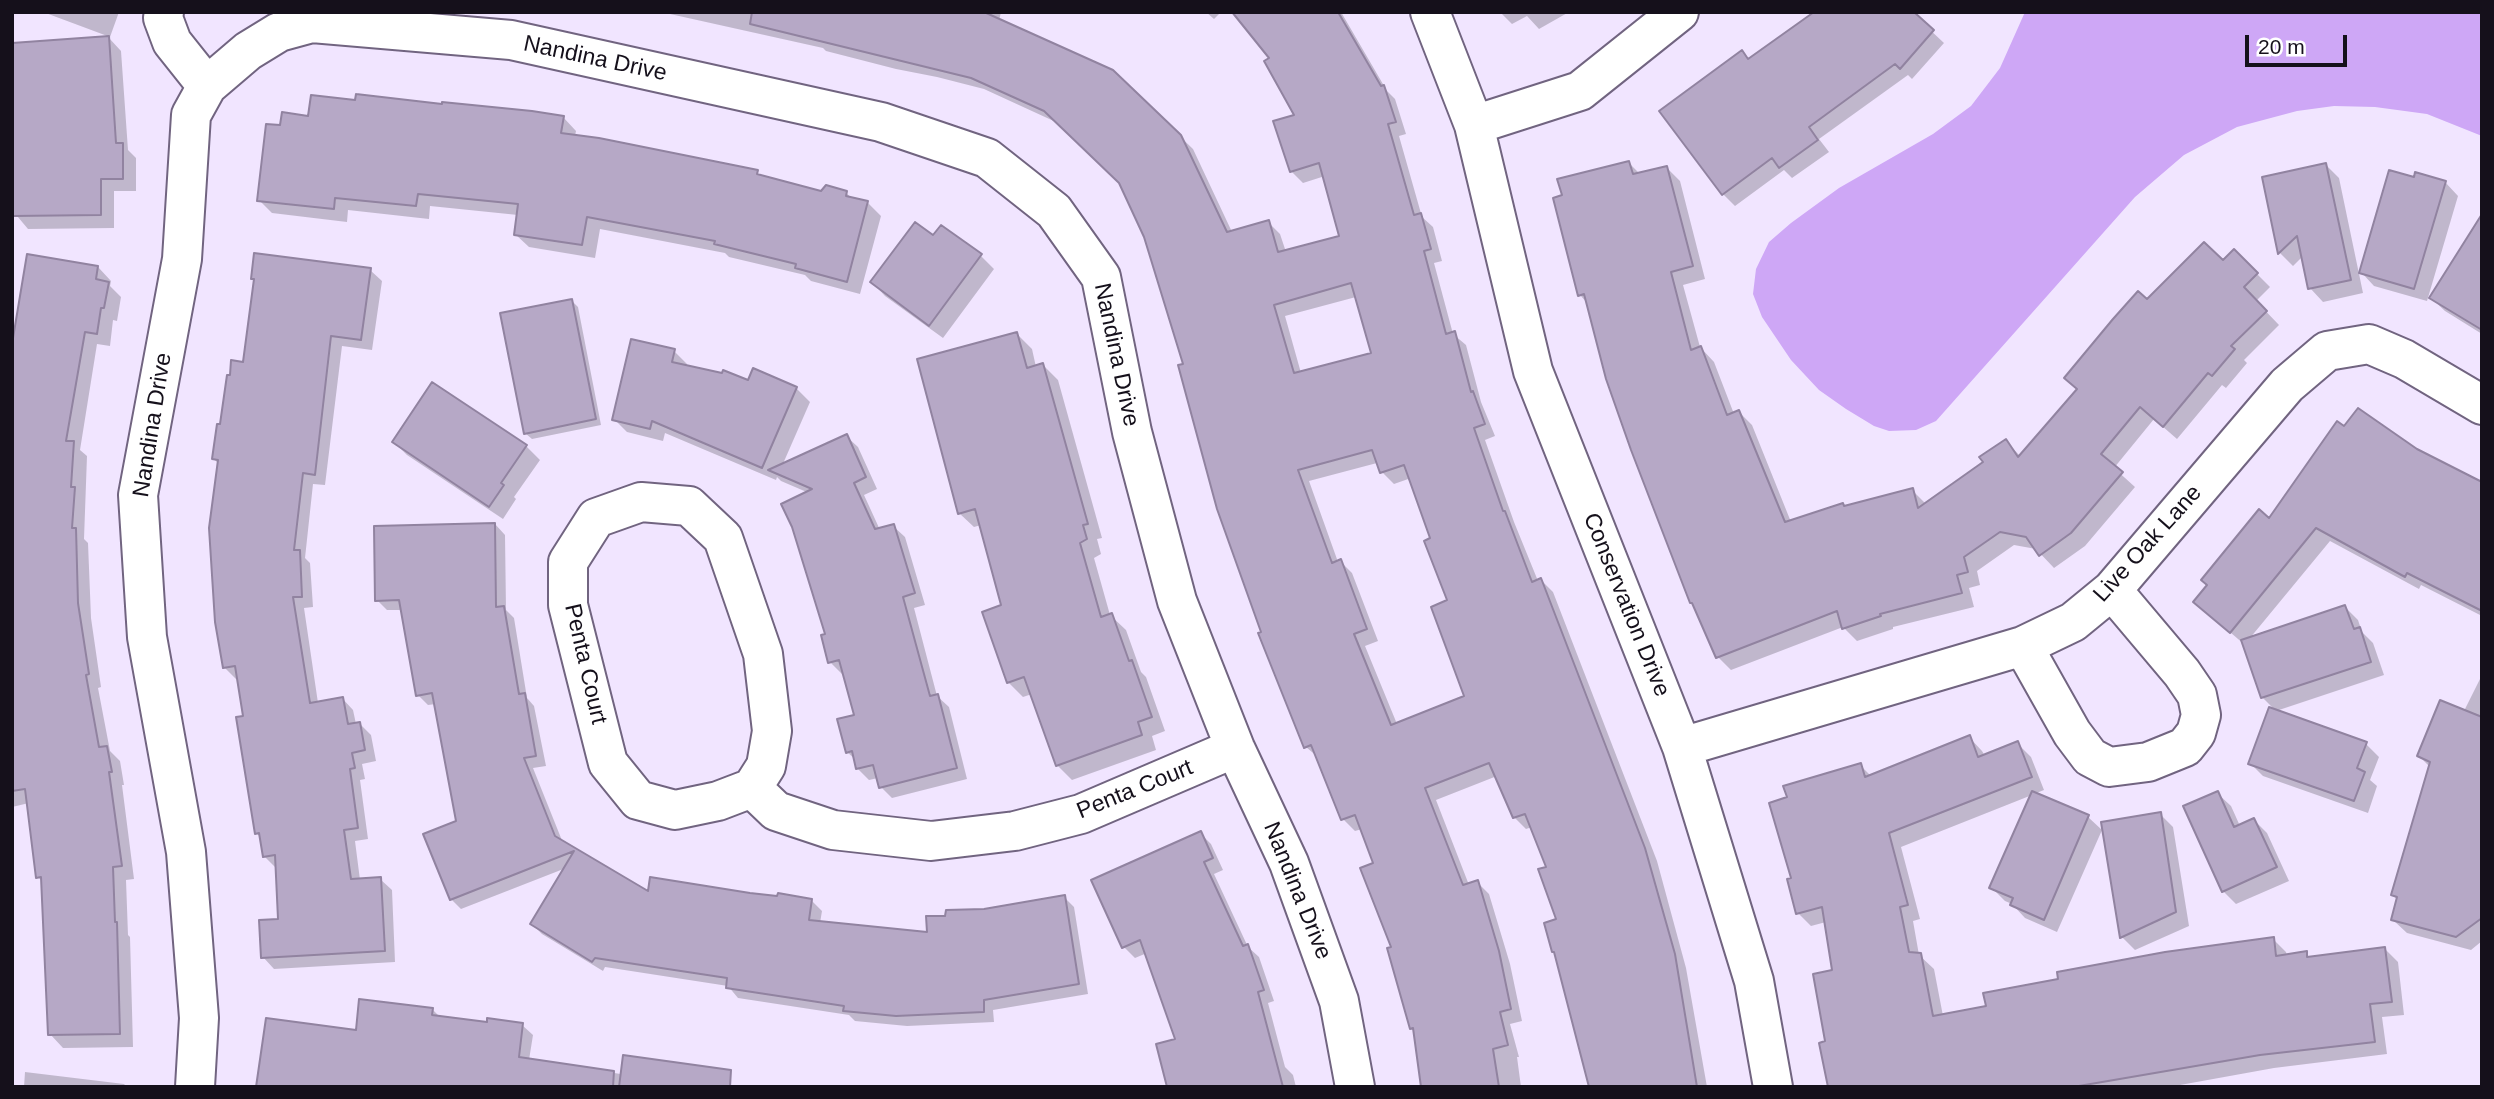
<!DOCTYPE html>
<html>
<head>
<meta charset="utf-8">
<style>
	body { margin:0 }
	#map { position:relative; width:2494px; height:1099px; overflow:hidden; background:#f1e5ff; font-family:Arial,sans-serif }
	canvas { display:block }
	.frame { position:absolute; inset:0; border:14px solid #15101b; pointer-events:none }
	.scale { position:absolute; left:2245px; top:35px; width:102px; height:32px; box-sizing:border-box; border:4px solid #15101b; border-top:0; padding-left:9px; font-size:21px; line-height:24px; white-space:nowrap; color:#15101b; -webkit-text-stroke:5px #fff; paint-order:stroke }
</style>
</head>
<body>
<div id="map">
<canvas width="2494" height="1099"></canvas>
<div class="frame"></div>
<div class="scale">20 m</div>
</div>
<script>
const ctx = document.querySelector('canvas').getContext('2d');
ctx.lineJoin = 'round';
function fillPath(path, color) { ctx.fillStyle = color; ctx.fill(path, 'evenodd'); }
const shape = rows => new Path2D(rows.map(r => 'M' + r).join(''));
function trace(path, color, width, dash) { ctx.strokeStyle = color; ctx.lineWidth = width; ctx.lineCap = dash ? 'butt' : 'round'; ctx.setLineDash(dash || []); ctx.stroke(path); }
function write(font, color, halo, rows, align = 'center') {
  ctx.font = font + ' Arial,sans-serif'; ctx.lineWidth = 6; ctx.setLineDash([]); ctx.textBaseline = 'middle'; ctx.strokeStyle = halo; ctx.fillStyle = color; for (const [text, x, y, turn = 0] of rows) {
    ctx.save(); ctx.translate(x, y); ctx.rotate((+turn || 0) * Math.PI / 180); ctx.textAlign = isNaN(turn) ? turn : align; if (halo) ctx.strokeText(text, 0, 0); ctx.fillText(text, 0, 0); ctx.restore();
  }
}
fillPath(shape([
	[2025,12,2482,12,2482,136,2427,114,2375,107,2334,106,2297,111,2237,127,2184,155,2135,197,1936,421,1916,430,1889,431,1874,426,1846,409,1819,390,1791,360,1762,317,1753,294,1756,269,1769,242,1791,223,1839,188,1933,134,1971,106,2000,68]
]), '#cea7f6');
fillPath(shape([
	[43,12,119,12,110,37],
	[661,12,1001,12,999,21,1112,71,1193,149,1232,232,1268,222,1280,234,1286,252,1341,237,1325,176,1303,183,1291,171,1296,116,1272,58,1234,12,1341,12,1387,91,1395,99,1406,134,1399,136,1422,217,1433,227,1442,261,1434,263,1453,334,1466,345,1481,402,1495,436,1485,440,1514,522,1538,581,1541,580,1553,592,1657,861,1686,968,1707,1087,1590,1087,1548,868,1532,827,1526,829,1514,817,1497,776,1436,800,1469,885,1477,882,1489,894,1510,964,1522,1021,1510,1024,1519,1057,1517,1057,1521,1087,1423,1087,1415,1032,1411,1028,1375,864,1362,829,1355,831,1343,819,1319,758,1306,747,1263,633,1146,237,1121,183,1058,123,984,89,937,77,896,69,826,51,823,48],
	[1356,297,1373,354,1301,373,1285,316],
	[1377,463,1382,472,1394,484,1411,478,1432,540,1449,601,1466,697,1397,724,1365,646,1378,641,1352,573,1340,561,1338,562,1309,481],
	[1206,12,1221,12,1214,19],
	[1500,12,1569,12,1539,29,1527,16,1512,24],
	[1911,12,1944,43,1912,79,1908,75,1819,139,1829,152,1792,178,1784,170,1735,206,1723,194,1742,53,1749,60],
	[109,38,121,51,128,150,136,158,136,191,114,191,114,228,28,229,12,210,12,170,16,170,16,121,12,118,12,45],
	[310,117,563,117,576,131,575,136,757,172,762,177,822,193,846,193,853,199,867,202,881,216,860,294,811,281,805,275,729,257,725,253,600,229,595,258,529,247,515,234,518,215,430,206,429,219,348,210,347,222,272,213,259,200,282,127],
	[1629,163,1640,174,1667,168,1680,181,1705,279,1683,285,1700,347,1714,362,1734,414,1739,412,1752,425,1791,522,1912,490,1926,504,1986,462,2006,441,2021,457,2079,390,2147,301,2223,263,2234,251,2270,287,2256,301,2279,325,2244,360,2247,363,2226,388,2222,385,2177,439,2154,419,2114,468,2135,487,2085,546,2054,568,2036,549,2014,545,1977,571,1980,585,1969,588,1974,607,1893,627,1893,629,1857,641,1843,627,1731,670,1718,657,1588,304,1580,295],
	[2326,165,2339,178,2363,293,2323,302,2310,288,2303,256,2293,266,2280,253,2264,178],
	[2415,179,2445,182,2458,196,2427,301,2374,286,2361,272],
	[2482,217,2482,334,2445,311,2431,298],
	[942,227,981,256,994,269,943,338,885,296,872,282,934,238],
	[98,267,111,281,110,286,121,297,117,321,113,320,110,346,97,344,80,450,87,456,84,539,88,543,91,618,101,687,98,688,110,751,120,761,124,785,122,785,134,879,126,880,128,935,130,937,133,1047,63,1048,50,1034,43,882,38,877,29,803,12,807,12,347],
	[370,270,382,281,372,350,342,346,325,485,313,484,305,558,310,563,313,607,304,608,318,703,342,698,353,710,356,724,359,723,371,735,376,761,362,764,365,779,360,780,368,839,355,841,360,880,380,879,392,890,395,962,274,969,263,957,280,920,276,868,264,856,262,838,256,833,238,678,236,679,224,667,219,464,214,459,222,426,244,363,256,281,253,278],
	[572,301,578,307,601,425,532,439,525,433],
	[1017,334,1032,349,1036,367,1043,365,1058,380,1102,538,1097,539,1101,554,1094,558,1110,615,1126,630,1141,672,1146,677,1165,731,1152,736,1156,750,1072,780,1057,765,1032,694,1023,697,1008,682,1003,606,981,525,974,527,959,513],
	[674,351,687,364,687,367,749,383,796,388,810,402,782,466,846,436,858,447,877,489,864,495,880,530,893,526,905,537,925,605,914,608,937,696,949,707,967,779,892,798,881,787,878,778,869,780,858,769,856,760,847,752,856,716,844,673,842,674,830,662,809,493,781,481,777,477,776,480,665,433,663,441,627,432,614,419],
	[433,385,526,446,540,460,514,497,516,499,503,519,407,455,394,442],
	[2345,428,2416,451,2482,484,2482,616,2421,585,2419,589,2330,541,2250,638,2345,607,2358,620,2362,632,2373,643,2384,675,2276,711,2262,697,2245,645,2195,602,2269,521],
	[495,524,505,535,506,610,514,618,527,698,534,706,546,766,533,768,563,843,649,894,749,895,812,901,822,911,820,923,928,934,947,918,1064,897,1074,907,1088,994,993,1010,994,1022,907,1026,855,1021,849,1015,738,998,728,986,605,967,603,971,542,934,532,924,566,868,461,909,451,899,458,822,436,704,428,705,418,695,402,610,387,610,377,600],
	[2482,675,2482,941,2471,950,2407,933,2393,920,2398,900,2393,895,2430,767,2419,756,2464,711],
	[1969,737,1982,751,1985,756,2017,743,2031,757,2044,790,2034,794,2088,817,2102,830,2057,932,2025,918,2012,904,2005,901,1991,887,2032,795,1901,847,1920,919,1913,921,1919,955,1934,969,1943,1016,2273,939,2286,952,2287,956,2306,953,2311,959,2385,949,2398,962,2404,1015,2382,1017,2387,1054,2274,1068,2169,1087,1830,1087,1827,1043,1834,972,1826,922,1811,926,1798,913,1793,879,1860,765,1871,776],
	[2366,744,2379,757,2370,780,2377,786,2368,813,2263,776,2250,763],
	[2217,793,2231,806,2240,826,2254,820,2267,833,2289,881,2236,904,2223,891],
	[2160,814,2173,827,2189,926,2135,950,2122,937],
	[1200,833,1211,844,1223,870,1214,874,1248,947,1259,957,1274,1001,1268,1003,1285,1067,1293,1075,1296,1087,1168,1087,1178,1040,1147,953,1135,958,1124,947],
	[432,1009,441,1018,489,1024,522,1025,533,1035,529,1060,706,1087,258,1087,357,1032],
	[25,1072,124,1084,127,1087,24,1087]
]), '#0003');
const building = shape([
	[752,12,984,12,1113,70,1181,135,1227,232,1269,220,1278,252,1339,236,1319,163,1290,172,1273,121,1294,115,1264,61,1269,58,1232,12,1338,12,1381,86,1384,85,1396,122,1388,124,1414,215,1421,213,1431,249,1424,251,1446,334,1455,331,1471,392,1473,391,1485,424,1474,428,1503,511,1505,511,1532,582,1541,578,1645,848,1675,954,1697,1087,1589,1087,1554,952,1552,952,1544,923,1556,919,1538,869,1546,867,1525,814,1513,818,1489,763,1425,788,1463,885,1478,880,1499,951,1511,1009,1500,1012,1508,1045,1493,1049,1499,1087,1421,1087,1413,1028,1410,1029,1387,948,1391,947,1360,868,1373,863,1355,815,1341,820,1311,745,1304,748,1258,633,1261,632,1217,509,1178,365,1183,364,1144,237,1119,183,1044,111,971,78,750,24,752,12],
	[1351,283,1371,353,1294,373,1274,305,1351,283],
	[1372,450,1380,473,1404,465,1430,538,1424,541,1447,600,1431,607,1464,696,1391,725,1354,634,1367,629,1341,559,1332,563,1298,470,1372,450],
	[1814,12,1914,12,1934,30,1900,69,1895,64,1809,127,1818,140,1779,168,1772,158,1722,195,1659,111,1742,50,1748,59,1814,12],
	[109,36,116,143,123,143,123,179,101,179,101,215,13,216,12,43,109,36],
	[356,94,442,104,442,102,532,111,564,116,561,133,599,138,758,170,757,174,821,191,826,185,847,191,846,196,868,201,847,282,795,268,796,264,714,244,715,241,587,217,582,245,514,235,518,204,418,194,416,206,335,198,334,209,257,201,266,124,280,125,282,112,308,116,311,95,355,100,356,94],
	[1629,161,1633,174,1667,166,1693,266,1671,272,1691,350,1701,346,1727,415,1739,410,1785,522,1843,503,1844,506,1913,488,1918,508,1983,462,1979,457,2006,439,2018,457,2077,389,2064,378,2113,319,2138,291,2147,299,2204,242,2223,260,2234,249,2258,273,2244,287,2267,311,2231,346,2235,349,2212,376,2208,373,2163,427,2140,407,2101,454,2123,472,2071,533,2039,556,2026,537,2000,532,1964,557,1968,572,1957,575,1962,593,1880,614,1881,616,1842,629,1837,611,1716,658,1692,603,1690,603,1631,450,1606,379,1584,294,1578,296,1553,198,1562,195,1557,179,1629,161],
	[2326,163,2351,280,2308,289,2297,236,2278,254,2262,177,2326,163],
	[2389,170,2414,177,2415,172,2446,181,2414,289,2359,273,2389,170],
	[2482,214,2482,330,2429,298,2482,214],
	[915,222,933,235,941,225,982,254,929,326,870,282,915,222],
	[254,253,371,268,361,340,331,336,315,475,303,473,294,550,300,550,302,597,293,597,310,703,343,697,348,724,360,722,365,750,352,753,355,768,350,769,358,828,344,830,351,879,381,877,385,951,261,958,259,920,278,919,275,855,263,857,259,833,255,834,236,717,243,716,235,666,223,668,215,622,209,528,218,460,212,459,217,424,220,424,227,375,230,375,231,360,243,362,254,279,251,279,254,253],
	[27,254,98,266,96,279,109,282,104,308,101,308,97,334,85,332,66,441,74,441,71,487,75,487,72,528,76,528,78,603,89,674,86,675,99,747,107,746,112,772,109,772,122,866,113,867,115,922,117,922,120,1034,48,1035,41,877,36,878,25,789,12,791,12,344,27,254],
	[572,299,596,419,524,434,500,313,572,299],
	[1017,332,1027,368,1043,363,1088,524,1083,525,1087,539,1080,543,1101,617,1112,613,1129,661,1132,660,1152,717,1138,722,1142,735,1056,766,1024,677,1007,683,982,612,1001,605,975,509,958,514,917,359,1017,332],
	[631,339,675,349,672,362,722,373,723,370,748,380,753,368,797,387,762,468,652,421,650,429,612,420,631,339],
	[432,382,527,445,501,483,504,485,489,507,392,442,432,382],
	[2358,408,2417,449,2482,482,2482,611,2407,573,2405,577,2316,528,2230,633,2193,602,2207,585,2201,580,2259,509,2269,518,2337,421,2344,426,2358,408],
	[847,434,866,477,854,483,875,529,894,524,915,593,903,597,930,696,938,694,957,768,879,788,873,765,856,769,852,751,846,753,837,719,854,715,839,660,828,663,821,635,825,634,792,527,781,504,812,489,768,470,847,434],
	[495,523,496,607,504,606,519,694,525,693,536,756,524,758,555,836,648,891,650,877,750,893,777,896,778,893,812,899,809,920,927,932,926,916,945,916,946,910,984,909,1065,895,1079,984,984,1000,984,1012,896,1016,843,1011,844,1006,726,988,727,978,595,958,592,962,530,924,574,851,450,900,423,834,456,821,432,693,416,696,399,600,375,601,374,526,495,523],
	[2345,605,2354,629,2360,627,2371,662,2261,698,2241,640,2345,605],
	[2440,700,2482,717,2482,918,2456,937,2391,920,2397,897,2391,895,2430,762,2417,756,2440,700],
	[2269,707,2367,742,2357,768,2365,772,2354,801,2248,764,2269,707],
	[1970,735,1978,757,2018,741,2032,777,1889,833,1908,905,1900,907,1909,952,1921,953,1933,1016,1986,1006,1983,993,2058,979,2057,972,2165,952,2274,937,2276,956,2307,951,2307,957,2385,947,2392,1002,2370,1004,2375,1042,2260,1055,2073,1087,1828,1087,1819,1043,1825,1041,1813,974,1832,970,1822,907,1796,914,1787,879,1791,878,1769,803,1787,797,1783,786,1861,763,1865,777,1970,735],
	[2032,791,2089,815,2044,920,2010,905,2013,898,1989,888,2032,791],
	[2218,791,2234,827,2254,818,2277,867,2222,892,2183,806,2218,791],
	[2161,812,2176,912,2120,938,2101,822,2161,812],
	[1201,831,1213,858,1204,862,1243,946,1248,944,1264,990,1258,992,1283,1087,1167,1087,1156,1044,1175,1039,1140,940,1122,948,1091,880,1201,831],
	[359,999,433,1008,432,1015,487,1022,487,1018,523,1023,519,1057,614,1071,613,1087,256,1087,266,1018,356,1030,359,999],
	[623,1055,731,1070,730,1087,619,1087,623,1055]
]);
fillPath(building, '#b6a8c6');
trace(building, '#9183a0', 2);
const minor = shape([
	[164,12,163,18,172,42,207,86],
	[1430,12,1474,125,1533,371,1682,747,1754,981,1773,1087],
	[1474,125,1580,91,1679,12],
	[2023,646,2072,733,2090,757,2109,767,2148,762,2185,747,2196,733,2201,715,2197,695,2182,673,2112,590],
	[1682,747,2023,646,2073,622,2112,590,2287,385,2327,351,2369,344,2404,359,2482,405],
	[752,788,766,766,772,731,763,654,723,538,689,506,641,502,596,518,568,562,568,605,608,763,638,800,675,810,718,801,752,788,776,811,833,830,931,841,1015,831,1081,814,1235,748],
	[195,1087,199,1018,186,852,147,637,138,495,182,259,191,115,207,86,248,51,279,32,312,23,511,40,881,122,987,158,1054,211,1101,277,1132,432,1177,601,1235,748,1289,863,1339,1001,1355,1087]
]);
trace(minor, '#716480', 42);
trace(minor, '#fff', 38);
write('23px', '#15101b', '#fff', [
	["Nandina Drive",595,59,12],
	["Nandina Drive",1116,355,78],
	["Nandina Drive",153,425,-81],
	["Live Oak Lane",2148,544,-48],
	["Conservation Drive",1626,605,68],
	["Penta Court",585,664,77],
	["Penta Court",1135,790,-22],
	["Nandina Drive",1297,891,68]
]);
</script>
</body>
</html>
